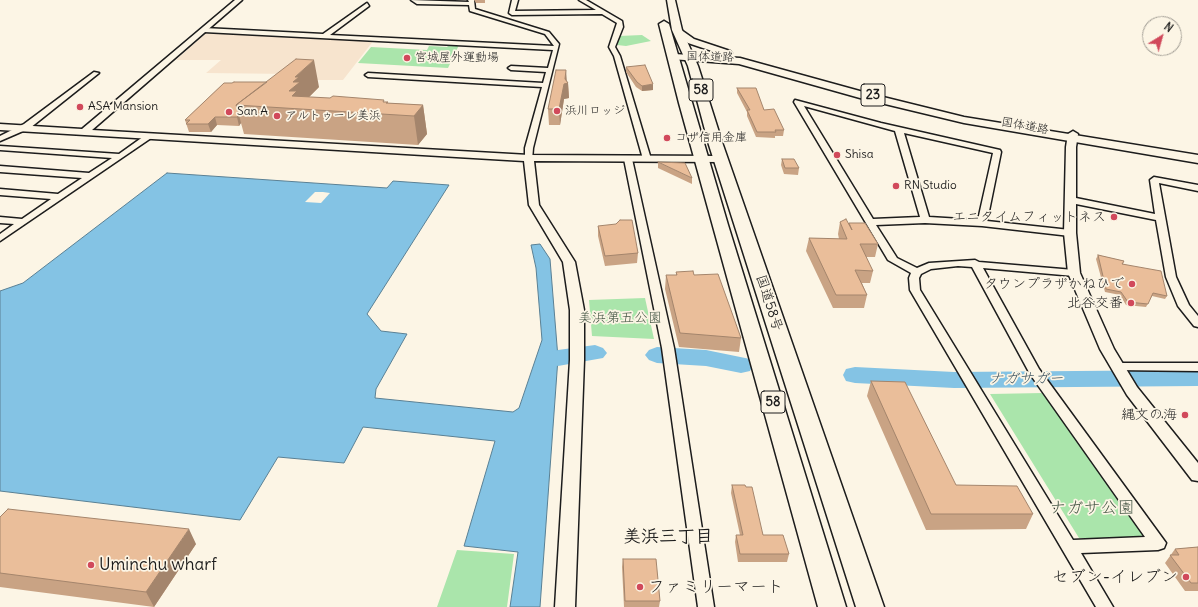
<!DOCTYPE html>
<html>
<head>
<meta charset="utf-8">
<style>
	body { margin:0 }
	#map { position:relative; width:1198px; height:607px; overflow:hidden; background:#fcf5e5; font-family:Delius,sans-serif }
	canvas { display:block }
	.north { position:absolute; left:1142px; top:16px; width:40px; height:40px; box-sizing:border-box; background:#fcf5e5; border:1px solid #a29e95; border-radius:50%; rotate:37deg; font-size:11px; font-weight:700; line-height:16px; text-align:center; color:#1c1c1c }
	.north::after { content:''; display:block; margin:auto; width:14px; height:18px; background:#d1495b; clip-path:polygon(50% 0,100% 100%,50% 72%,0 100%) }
</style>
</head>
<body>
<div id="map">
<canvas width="1198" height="607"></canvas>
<div class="north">N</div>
</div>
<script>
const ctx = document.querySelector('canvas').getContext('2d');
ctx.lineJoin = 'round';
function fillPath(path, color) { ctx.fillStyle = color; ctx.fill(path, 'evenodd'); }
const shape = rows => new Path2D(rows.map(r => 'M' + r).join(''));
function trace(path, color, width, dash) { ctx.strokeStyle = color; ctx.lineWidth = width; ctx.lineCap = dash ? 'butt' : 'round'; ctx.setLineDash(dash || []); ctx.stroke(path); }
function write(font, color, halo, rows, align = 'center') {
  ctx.font = font + ' Delius,"Klee One",sans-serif'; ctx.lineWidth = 3.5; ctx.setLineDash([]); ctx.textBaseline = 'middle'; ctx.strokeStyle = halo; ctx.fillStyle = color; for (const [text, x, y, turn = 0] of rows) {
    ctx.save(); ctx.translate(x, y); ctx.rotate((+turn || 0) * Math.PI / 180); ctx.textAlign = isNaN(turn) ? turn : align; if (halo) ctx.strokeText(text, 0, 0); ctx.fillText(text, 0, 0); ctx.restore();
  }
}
fillPath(shape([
	[213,32,374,40,343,80,286,80,291,74,206,73,221,60,176,60,206,33]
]), '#f7e4ce');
fillPath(shape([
	[642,35,651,41,626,46,617,45,619,36],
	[450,44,459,45,448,68,358,63,371,47,427,50,429,46,447,47],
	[645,298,654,339,592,336,589,300],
	[1043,393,1143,533,1141,538,1079,538,990,394],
	[457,550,514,554,507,607,437,607]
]), '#aae5ab');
const water = shape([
	[167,173,387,188,393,181,449,185,367,314,381,331,407,334,376,389,375,398,513,412,519,408,542,340,536,268,531,245,540,244,550,259,558,358,540,607,510,607,518,552,464,546,495,441,363,427,344,463,278,457,240,520,0,491,0,291,23,283,167,173]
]);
fillPath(water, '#84c3e4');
trace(water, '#5a8094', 1);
fillPath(shape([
	[315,192,323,192,330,193,321,203,305,202]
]), '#fcf5e5');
fillPath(shape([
	[595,345,603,348,607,353,603,358,558,366,549,363,546,358,549,353,558,350,595,345],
	[657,347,706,350,750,359,753,365,750,371,741,373,706,366,657,363,649,360,645,355,649,350,657,347],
	[855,367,954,372,1198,370,1198,386,954,388,855,383,846,381,843,375,846,369,855,367]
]), '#84c3e4');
const minor = shape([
	[411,0,469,2,468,0,474,0,475,9,549,32,559,44,533,148,532,160,529,160,525,158,525,148,542,87,368,77,365,75,368,73,543,83,546,72,511,70,508,68,511,66,548,68,553,50,204,32,201,30,204,28,323,34,367,3,369,6,330,35,554,46,545,34,470,11,469,5,417,4,411,0],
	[512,0,518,0,515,11,596,10,579,0,586,0,622,21,623,27,615,47,620,56,651,159,650,161,644,161,643,159,614,56,609,47,617,23,602,14,512,15,509,13,512,0],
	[94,72,99,73,30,128,0,141,0,136,24,124,94,72],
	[795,100,881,123,1000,150,1001,152,987,221,1070,230,1075,233,1070,236,982,226,925,223,876,225,897,258,917,268,929,263,975,260,979,262,1074,270,1079,273,1074,276,983,268,1039,369,1166,543,1164,548,1158,550,1081,553,1113,607,1096,607,910,290,909,278,911,273,888,260,794,102,795,100],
	[804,106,895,131,920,217,873,219,804,106],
	[904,133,993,153,978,220,929,217,904,133],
	[958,266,972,267,1030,374,1145,537,1073,540,920,290,919,278,921,274,931,269,958,266],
	[147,134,154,136,0,241,0,234,14,224,0,223,0,217,22,219,51,199,0,195,0,189,58,194,82,178,0,172,0,166,89,173,112,158,0,150,0,146,119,154,147,134],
	[625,157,631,157,632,159,674,348,714,607,698,607,662,348,624,159,625,157],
	[1154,177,1198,185,1198,191,1159,183,1176,277,1189,305,1198,316,1198,327,1194,326,1178,306,1166,277,1156,220,1071,203,1066,200,1071,197,1155,214,1150,180,1154,177],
	[1119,363,1198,363,1198,371,1115,370,1113,367,1115,364,1119,363]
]);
const tertiary = shape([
	[235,0,242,0,92,130,529,155,721,156,726,159,721,162,534,161,539,205,575,262,584,310,584,360,575,607,555,607,570,360,570,310,563,262,529,205,524,161,0,130,0,124,82,129,235,0],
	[1073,131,1078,134,1076,147,1076,233,1080,273,1114,349,1137,387,1198,463,1198,481,1192,480,1127,395,1100,349,1068,273,1064,233,1066,147,1068,134,1073,131]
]);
const primary = shape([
	[677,27,694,39,730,51,732,53,727,56,688,43,673,30,677,27],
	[674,54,740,58,867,93,964,117,1198,155,1198,163,964,123,860,98,739,64,671,59,669,57,674,54]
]);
const trunk = shape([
	[667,0,675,0,682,30,698,66,723,145,884,607,856,607,709,145,688,66,672,30,667,0],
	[664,21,669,24,728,225,846,607,818,607,679,103,659,24,664,21]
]);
trace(minor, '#1c1c1c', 3);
trace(tertiary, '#1c1c1c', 3);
trace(primary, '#1c1c1c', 3);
trace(trunk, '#1c1c1c', 3);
fillPath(minor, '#fcf5e5');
fillPath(tertiary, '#fcf5e5');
fillPath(primary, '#fcf5e5');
fillPath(trunk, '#fcf5e5');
fillPath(shape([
	[474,0,485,0,485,3,476,3],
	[626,67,653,90,642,91,636,87,626,72],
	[567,81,568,83,569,98,564,99,560,125,549,125,548,109],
	[224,83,319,87,309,97,388,102,388,103,423,105,427,134,418,145,244,134,241,123,239,126,217,125,211,132,189,132,185,120],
	[737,88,764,110,784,130,783,136,775,136,775,138,756,137,747,116,747,112,737,93],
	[782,159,799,168,798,175,784,174,781,165],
	[658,162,692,178,692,184,658,168],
	[840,222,849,223,878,244,875,257,866,257,873,271,870,283,862,283,867,295,864,308,833,308,806,251,809,238,839,239,838,234],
	[598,226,638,253,637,263,605,266,598,236],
	[1098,255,1124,261,1123,264,1167,296,1165,299,1152,296,1146,307,1126,305,1120,295,1105,292,1096,259],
	[676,272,694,275,741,338,739,352,679,347,665,289,666,275,676,275],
	[871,381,956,485,1033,514,1026,529,926,530,867,396],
	[732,485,763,535,789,554,787,562,738,562,735,542,736,535,740,535,731,493],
	[0,517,196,544,154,607,0,587],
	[1198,547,1198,591,1185,591,1165,563,1175,549],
	[623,559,660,601,659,607,624,607,622,567]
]), '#c9a384');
fillPath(shape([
	[314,60,319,87,305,101,294,108,289,91,293,82,295,77],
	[566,70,567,83,568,83,569,98,564,99,560,125,559,109],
	[653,84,653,90,642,91,642,86],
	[423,105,427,134,418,145,414,116],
	[239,115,241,123,239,126,237,117],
	[215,117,217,125,211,132,208,124],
	[189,529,196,544,154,607,146,592]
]), '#a4856c');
const building = shape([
	[296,59,314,60,295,77,299,77,293,82,300,82,289,91,297,91,292,96,330,98,333,96,384,100,383,102,388,102,386,103,423,105,414,116,236,105,296,59],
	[645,65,653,84,642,86,637,82,626,67,645,65],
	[556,70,566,70,565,79,568,83,564,84,559,109,548,109,556,70],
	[234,82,267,82,236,105,239,115,237,117,215,117,208,124,186,124,190,120,185,120,224,83,232,83,234,82],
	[737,88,756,88,764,110,774,109,784,130,775,130,776,132,757,132,747,110,750,110,737,88],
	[782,159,794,159,799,168,785,168,782,159],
	[658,162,685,163,692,178,658,162],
	[846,219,852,230,849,223,865,223,878,244,860,244,873,271,855,270,867,295,836,295,809,238,847,239,840,222,846,219],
	[620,220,632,220,638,253,605,256,598,226,616,224,620,220],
	[1098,255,1124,261,1122,264,1161,271,1167,296,1153,293,1148,304,1128,302,1121,292,1106,289,1098,255],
	[693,271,694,275,718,274,741,338,680,333,666,275,677,275,676,272,693,271],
	[871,381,905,382,956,485,1017,486,1033,514,931,514,871,381],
	[732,485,745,485,746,487,752,487,763,535,783,535,789,554,740,554,736,535,743,535,732,485],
	[8,509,189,529,146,592,0,573,0,517,8,509],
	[1198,547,1198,583,1191,583,1170,555,1179,555,1175,549,1198,547],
	[623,559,656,559,660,601,625,601,623,559]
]);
fillPath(building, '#eabe9a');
trace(building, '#a4856c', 1);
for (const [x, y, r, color] of [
	[407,58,4,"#d1495b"],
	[80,107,4,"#d1495b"],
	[557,111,4,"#d1495b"],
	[229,112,4,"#d1495b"],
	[277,116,4,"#d1495b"],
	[667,138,4,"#d1495b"],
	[837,155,4,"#d1495b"],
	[896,186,4,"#d1495b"],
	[1114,217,4,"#d1495b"],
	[1132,284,4,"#d1495b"],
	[1131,303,4,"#d1495b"],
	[1185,415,4,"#d1495b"],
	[91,565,4,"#d1495b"],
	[1186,577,4,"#d1495b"],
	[640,587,4,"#d1495b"]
]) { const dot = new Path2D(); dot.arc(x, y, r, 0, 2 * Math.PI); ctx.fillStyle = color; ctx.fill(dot); trace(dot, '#fcf5e5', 1.5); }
write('12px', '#1c1c1c', '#fcf5e5', [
	["国体道路",710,57,1],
	["国体道路",1025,126,10]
]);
write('12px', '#1c1c1c', '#fcf5e5', [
	["宮城屋外運動場",415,58],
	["ASA Mansion",88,107],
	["浜川ロッジ",565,111],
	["San A",237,112],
	["アルトゥーレ美浜",285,116],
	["コザ信用金庫",675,138],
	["Shisa",845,155],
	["RN Studio",904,186]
], 'left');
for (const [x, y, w] of [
	[701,90,24],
	[873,95,24],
	[773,402,24]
]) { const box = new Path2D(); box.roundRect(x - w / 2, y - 11, w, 22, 3); ctx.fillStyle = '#fcf5e5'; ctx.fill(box); trace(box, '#1c1c1c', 1); }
write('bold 13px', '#1c1c1c', null, [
	["58",701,90],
	["23",873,95],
	["58",773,402]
]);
write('14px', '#1c1c1c', '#fcf5e5', [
	["エニタイムフィットネス",1106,217],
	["タウンプラザかねひで",1124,284],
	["北谷交番",1123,303],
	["縄文の海",1177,415]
], 'right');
write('14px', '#1c1c1c', '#fcf5e5', [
	["国道58号",769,303,72]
]);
write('14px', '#475847', '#fcf5e5', [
	["美浜第五公園",620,318]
]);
write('italic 15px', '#405662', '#fcf5e5', [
	["ナガサガー",1026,379]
]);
write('17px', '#475847', '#fcf5e5', [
	["ナガサ公園",1092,508]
]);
write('17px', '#1c1c1c', '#fcf5e5', [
	["Uminchu wharf",99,565],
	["セブン-イレブン",1178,577,"right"],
	["ファミリーマート",648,587]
], 'left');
write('bold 18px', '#1c1c1c', '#fcf5e5', [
	["美浜三丁目",668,537]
]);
</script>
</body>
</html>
